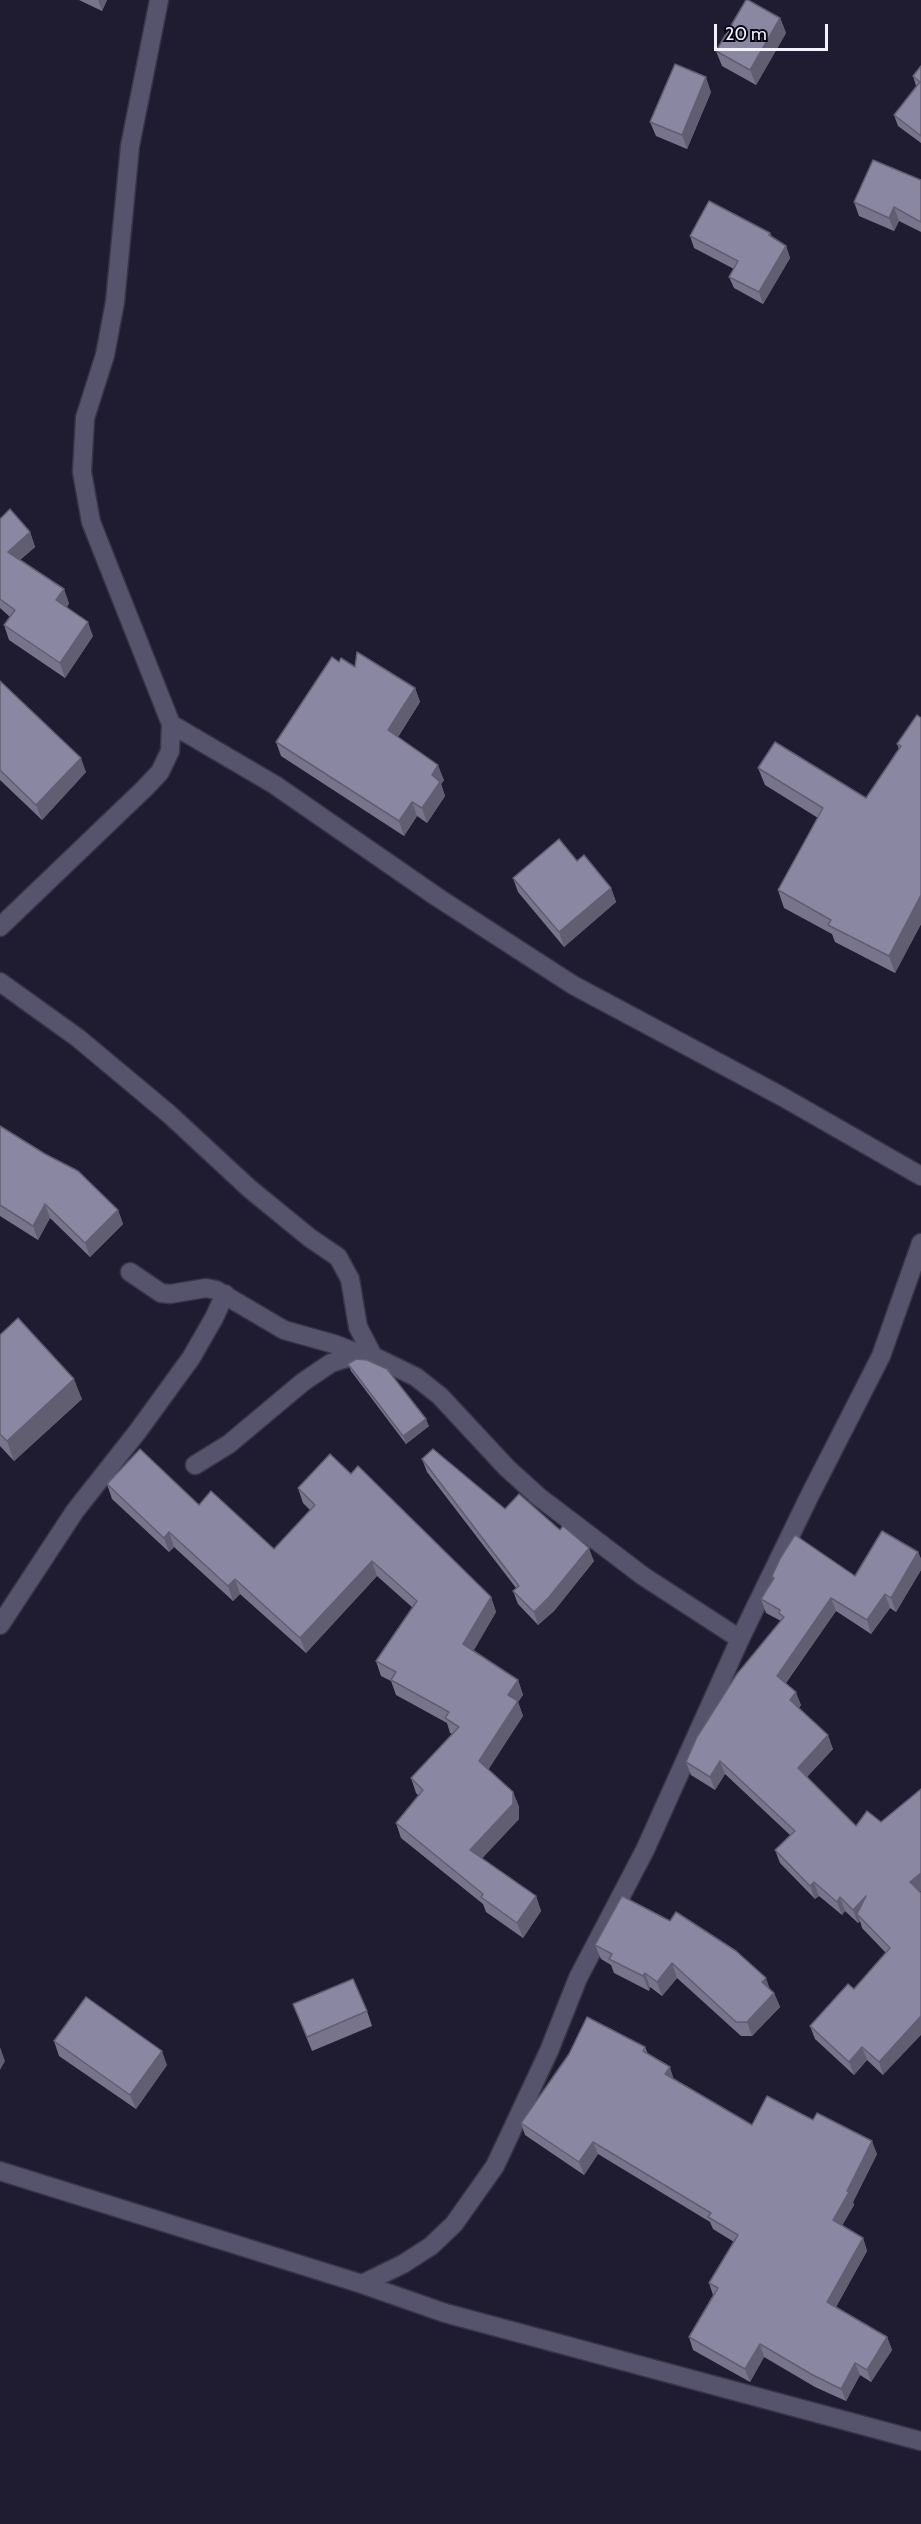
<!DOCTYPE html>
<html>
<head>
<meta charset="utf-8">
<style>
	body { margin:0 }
	#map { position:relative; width:921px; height:2524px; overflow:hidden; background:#1f1b31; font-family:Cabin,sans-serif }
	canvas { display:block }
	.scale { position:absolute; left:714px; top:24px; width:114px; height:27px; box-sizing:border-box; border:3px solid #f3f2fe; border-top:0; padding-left:8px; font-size:18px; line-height:21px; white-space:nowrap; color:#f3f2fe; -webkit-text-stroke:4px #090711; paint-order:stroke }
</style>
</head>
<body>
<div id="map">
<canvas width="921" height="2524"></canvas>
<div class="scale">20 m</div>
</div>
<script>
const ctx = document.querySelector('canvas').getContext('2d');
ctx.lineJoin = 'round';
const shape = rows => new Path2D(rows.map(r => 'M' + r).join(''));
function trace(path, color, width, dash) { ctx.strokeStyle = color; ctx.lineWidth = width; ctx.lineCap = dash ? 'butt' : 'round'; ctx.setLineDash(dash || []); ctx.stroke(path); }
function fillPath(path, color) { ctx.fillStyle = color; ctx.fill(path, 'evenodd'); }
const minor = shape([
	[171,724,275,785,437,897,573,985,781,1096,921,1176],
	[0,927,145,788,160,772,170,751,171,724,91,522,82,472,85,418,105,355,115,302,130,146,159,0],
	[0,982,78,1038,169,1114,250,1189,310,1238,338,1257,350,1279,358,1327,373,1356],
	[130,1272,161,1293,170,1294,206,1288,216,1290,284,1330,334,1344,362,1355],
	[195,1465,229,1444,303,1382,331,1363,357,1355,373,1356,416,1377,440,1396,507,1468,539,1497,643,1576,740,1639],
	[0,1625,75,1511,138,1431,191,1358,214,1318,225,1294],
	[0,2171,362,2284,445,2313,921,2441],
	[362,2284,403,2264,431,2246,454,2224,495,2166,549,2051,578,1978,645,1850,740,1639,809,1497,881,1356,921,1243]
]);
trace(minor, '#383546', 21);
trace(minor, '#56536d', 18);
fillPath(shape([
	[79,0,107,0,102,11],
	[780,18,786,33,756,85,722,66,716,51],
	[921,66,921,143,898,126,894,115,916,86,913,76],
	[711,92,687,149,656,136,650,122],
	[921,180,921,232,899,221,894,231,859,216,854,202],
	[770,233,772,237,786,246,790,258,763,304,734,288,729,277,734,269,694,248,690,236],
	[0,519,30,532,35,547,20,560,69,603,67,607,93,636,65,678,9,640,4,625,10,617,0,608],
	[339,662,415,688,420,702,398,737,444,780,441,784,445,796,427,823,417,816,404,836,281,756,276,742],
	[0,681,86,772,42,820,0,780],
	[921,718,921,924,895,973,835,942,832,934,784,908,778,890,818,818,765,785,758,768,866,798,899,749,897,744],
	[577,861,611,888,616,902,564,947,518,892,513,878],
	[0,1126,118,1210,123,1224,90,1257,50,1218,38,1240,0,1216],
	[0,1335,82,1399,14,1461,0,1446],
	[348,1364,429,1426,406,1444,351,1371],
	[422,1459,505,1509,594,1561,554,1611,538,1625,518,1604,513,1591,516,1588,427,1472],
	[351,1474,491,1597,496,1612,473,1651,518,1680,523,1695,518,1702,523,1716,488,1769,513,1792,519,1807,519,1819,482,1858,536,1896,541,1911,523,1938,486,1912,483,1904,401,1838,396,1823,419,1796,416,1793,411,1778,452,1734,450,1733,447,1723,396,1695,391,1681,381,1676,376,1661,413,1608,377,1576,306,1653,240,1594,233,1601,174,1547,169,1552,112,1499,107,1484,274,1549,310,1510,303,1503,298,1488],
	[918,1552,921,1559,921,1570,896,1612,890,1608,871,1634,836,1611,786,1683,801,1705,799,1708,833,1749,807,1777,920,1892,883,2075,867,2060,854,2075,815,2039,810,2026,854,1989,886,1953,862,1928,860,1921,858,1923,845,1911,842,1915,819,1896,815,1899,780,1863,775,1850,790,1835,725,1774,715,1790,691,1775,686,1762,781,1621,766,1613,761,1599,773,1579,772,1576,855,1576],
	[595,1945,770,1989,774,1993,780,2007,752,2036,741,2036,677,1978,662,1996,650,1987,649,1991,614,1973,611,1965,601,1959],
	[293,2004,367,2011,372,2026,312,2051],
	[54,2041,167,2065,136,2109,59,2056],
	[645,2047,648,2054,674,2079,752,2125,877,2154,853,2202,854,2205,842,2225,863,2238,867,2251,836,2307,887,2337,892,2350,871,2382,860,2375,846,2401,815,2387,764,2357,750,2382,693,2350,689,2337,713,2295,709,2283,734,2242,713,2229,710,2222,598,2154,584,2175,525,2135,521,2123]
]), '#77748c');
fillPath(shape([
	[98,0,107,0,102,11],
	[780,18,786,33,756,85,750,70],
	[706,77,711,92,687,149,682,135],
	[894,207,899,221,894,231,889,218],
	[786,246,790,258,763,304,759,292],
	[30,532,35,547,13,566,8,552],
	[64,589,69,603,61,614,56,600],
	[88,622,93,636,65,678,60,663],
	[415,688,420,702,393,745,388,730],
	[81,758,86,772,42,820,36,805],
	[438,765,444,780,441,784,445,796,427,823,422,808,432,775],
	[412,802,417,816,404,836,399,821],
	[611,888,616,902,564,947,559,932],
	[921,895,921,924,895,973,889,956],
	[45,1204,50,1218,38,1240,33,1226],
	[118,1210,123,1224,90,1257,85,1243],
	[74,1379,82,1399,14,1461,7,1441],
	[426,1419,429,1426,406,1444,403,1436],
	[169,1532,174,1547,169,1552,164,1538],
	[589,1548,594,1561,554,1611,538,1625,534,1612],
	[918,1552,921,1559,921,1570,896,1612,891,1598],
	[372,1561,377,1576,306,1653,300,1638],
	[235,1579,240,1594,233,1601,228,1586],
	[885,1594,890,1608,871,1634,867,1620],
	[491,1597,496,1612,469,1659,463,1644],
	[831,1598,836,1611,781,1689,777,1676],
	[518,1680,523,1695,518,1702,523,1716,485,1775,479,1761,508,1695],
	[796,1692,801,1705,794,1713,790,1700],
	[828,1735,833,1749,803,1781,798,1768],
	[720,1761,725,1774,715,1790,710,1777],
	[513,1792,519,1807,519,1819,476,1865,470,1850],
	[921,1873,921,1891,915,1895,910,1882],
	[814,1882,819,1896,815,1899,810,1886],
	[536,1896,541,1911,523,1938,517,1923],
	[866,1896,857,1914,860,1921,858,1923,853,1910],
	[840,1897,845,1911,842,1915,837,1902],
	[672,1963,677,1978,662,1996,657,1982],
	[645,1973,650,1987,649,1991,643,1976],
	[766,1978,771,1992,762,1982],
	[774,1993,780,2007,752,2036,747,2022],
	[921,2016,921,2035,883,2075,879,2062],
	[0,2047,5,2061,0,2070],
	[862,2047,867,2060,854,2075,849,2062],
	[162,2051,167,2065,136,2109,130,2095],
	[670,2067,674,2080,665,2074],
	[872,2141,877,2154,853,2202,854,2205,838,2233,833,2220],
	[593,2142,598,2154,584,2175,579,2162],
	[863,2238,867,2251,832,2314,827,2302],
	[887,2337,892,2350,871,2382,867,2370],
	[760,2344,764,2357,750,2382,745,2369],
	[855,2363,860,2375,846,2401,841,2389]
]), '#615e72');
const building = shape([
	[746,0,748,0,780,18,750,70,716,51,746,0],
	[675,64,706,77,682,135,650,122,675,64],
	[921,66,921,136,894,115,920,82,913,76,921,66],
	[873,160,921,180,921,222,894,207,889,218,854,202,873,160],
	[709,201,770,233,769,235,786,246,759,292,729,277,738,261,690,236,709,201],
	[10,509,30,532,8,552,64,589,56,600,88,622,60,663,4,625,15,610,0,599,0,519,10,509],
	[357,652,415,688,388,730,438,765,432,775,440,782,422,808,412,802,399,821,276,742,332,657,339,662,341,658,355,667,357,652],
	[0,681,81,758,36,805,0,770,0,681],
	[917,715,921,718,921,895,889,956,828,925,831,920,778,890,823,808,758,768,775,742,866,798,901,746,897,744,917,715],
	[559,839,577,861,584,855,611,888,559,932,513,878,559,839],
	[0,1126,45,1154,78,1171,118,1210,85,1243,45,1204,33,1226,0,1205,0,1126],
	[18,1318,74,1379,7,1441,0,1434,0,1335,18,1318],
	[356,1359,367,1360,387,1369,426,1419,403,1436,348,1364,356,1359],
	[140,1449,199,1505,211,1491,274,1549,315,1505,298,1488,330,1454,351,1474,358,1466,491,1597,463,1644,518,1680,508,1695,518,1701,479,1761,513,1792,513,1804,470,1850,536,1896,517,1923,481,1897,483,1894,396,1823,423,1790,411,1778,459,1727,445,1718,449,1712,391,1680,396,1672,376,1661,417,1601,372,1561,300,1638,235,1579,228,1586,169,1532,164,1538,107,1484,140,1449],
	[433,1449,505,1509,519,1494,560,1530,563,1526,589,1548,549,1597,534,1612,513,1591,519,1586,422,1459,433,1449],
	[882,1531,918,1552,891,1598,885,1594,867,1620,831,1598,777,1676,796,1692,790,1700,828,1735,798,1768,856,1826,867,1811,881,1822,921,1789,921,1873,910,1882,921,1893,921,2016,879,2062,862,2047,849,2062,810,2026,848,1984,854,1989,890,1948,857,1914,866,1896,853,1910,840,1897,837,1902,814,1882,810,1886,775,1850,795,1831,720,1761,710,1777,686,1762,697,1737,737,1674,784,1617,779,1613,780,1610,761,1599,774,1578,772,1576,781,1557,795,1535,855,1576,882,1531],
	[622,1896,670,1921,676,1912,736,1951,766,1978,762,1982,774,1993,747,2022,736,2022,672,1963,657,1982,645,1973,643,1976,609,1959,612,1954,595,1945,622,1896],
	[353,1979,367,2011,307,2037,293,2004,353,1979],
	[86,1997,162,2051,130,2095,54,2041,86,1997],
	[587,2017,645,2047,643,2051,670,2067,665,2074,752,2125,767,2096,813,2120,817,2113,872,2141,847,2191,849,2192,833,2220,863,2238,827,2302,887,2337,867,2370,855,2363,841,2389,811,2374,760,2344,745,2369,689,2337,718,2288,709,2283,738,2235,708,2217,711,2213,593,2142,579,2162,521,2123,569,2054,587,2017]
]);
fillPath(building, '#8a87a3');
trace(building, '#615e72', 1.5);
</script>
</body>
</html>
